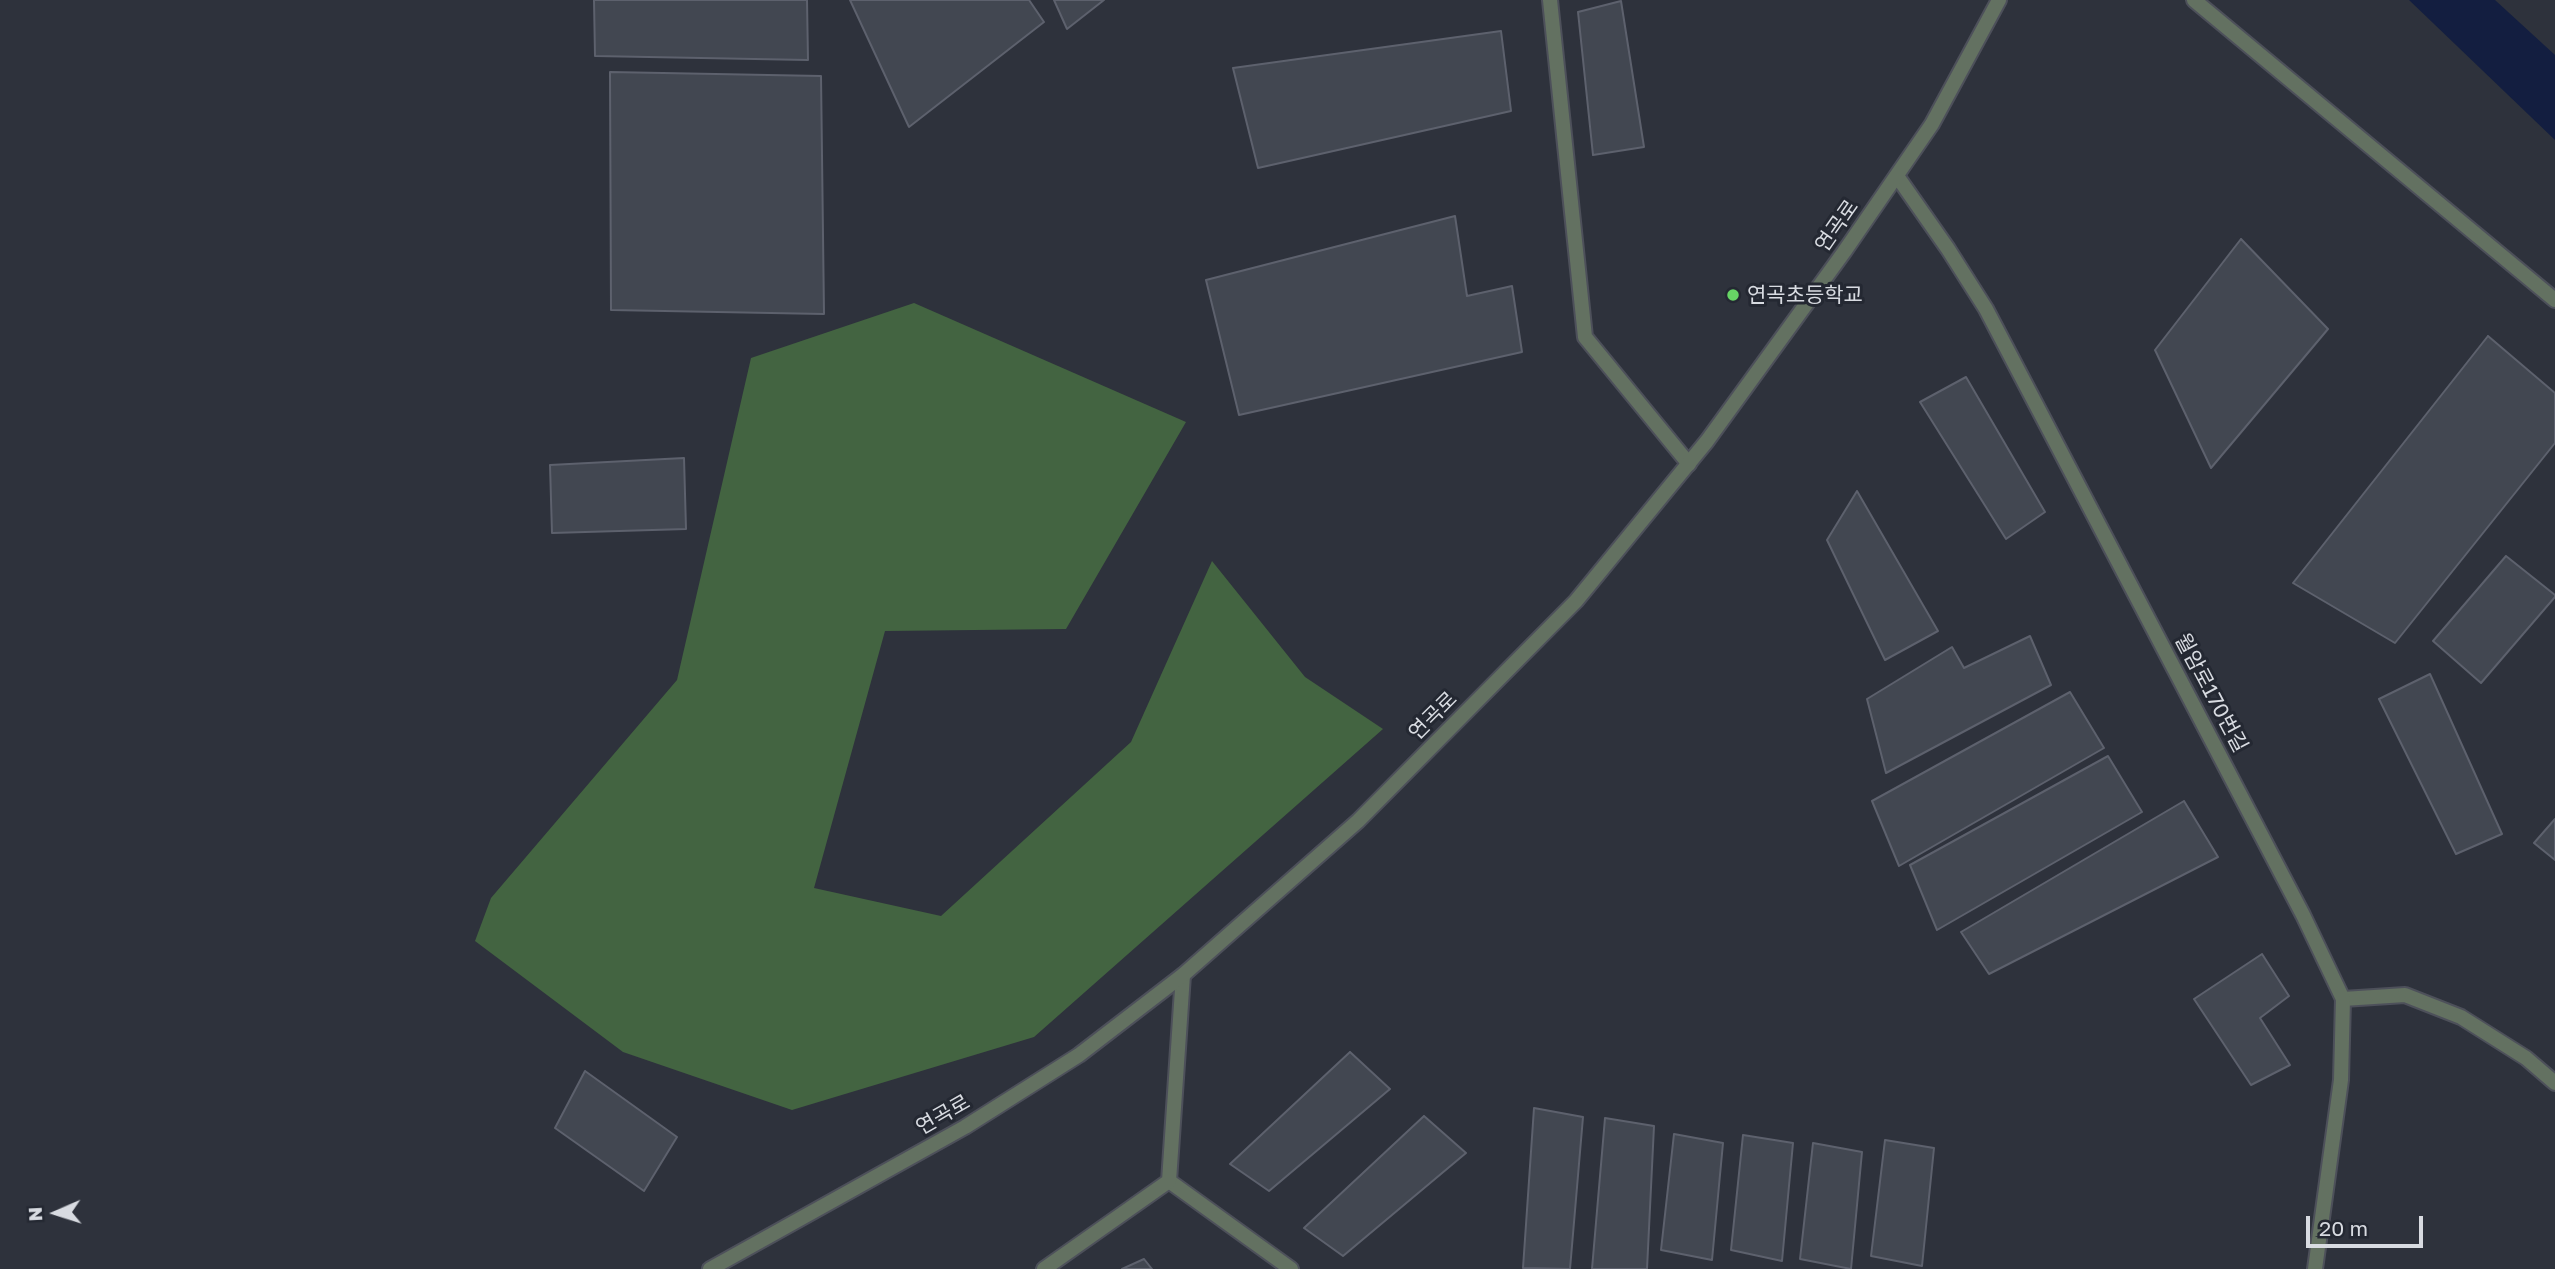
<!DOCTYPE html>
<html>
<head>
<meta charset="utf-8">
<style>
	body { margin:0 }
	#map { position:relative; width:2555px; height:1269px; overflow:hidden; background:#2e323c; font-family:"Golos Text",sans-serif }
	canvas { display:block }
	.north { position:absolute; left:21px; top:1178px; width:70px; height:70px; -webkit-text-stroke:5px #242832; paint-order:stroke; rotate:267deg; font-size:19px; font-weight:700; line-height:28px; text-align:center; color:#d8dbe1 }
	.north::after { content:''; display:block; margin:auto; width:24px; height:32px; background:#d8dbe1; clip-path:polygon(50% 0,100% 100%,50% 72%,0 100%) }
	.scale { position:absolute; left:2306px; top:1216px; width:117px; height:32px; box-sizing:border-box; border:4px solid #d8dbe1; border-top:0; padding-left:9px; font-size:21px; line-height:24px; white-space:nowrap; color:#d8dbe1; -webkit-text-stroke:5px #242832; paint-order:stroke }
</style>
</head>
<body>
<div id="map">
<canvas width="2555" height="1269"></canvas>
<div class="north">N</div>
<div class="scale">20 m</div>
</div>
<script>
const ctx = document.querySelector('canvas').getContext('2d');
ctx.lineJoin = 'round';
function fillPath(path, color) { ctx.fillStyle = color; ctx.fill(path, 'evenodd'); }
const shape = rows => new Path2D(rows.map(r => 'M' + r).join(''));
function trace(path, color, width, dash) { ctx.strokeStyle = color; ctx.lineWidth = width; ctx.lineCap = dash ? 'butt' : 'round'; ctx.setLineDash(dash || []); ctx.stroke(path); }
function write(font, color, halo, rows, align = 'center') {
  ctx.font = font + ' "Golos Text","Noto Sans KR",sans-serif'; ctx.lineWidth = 6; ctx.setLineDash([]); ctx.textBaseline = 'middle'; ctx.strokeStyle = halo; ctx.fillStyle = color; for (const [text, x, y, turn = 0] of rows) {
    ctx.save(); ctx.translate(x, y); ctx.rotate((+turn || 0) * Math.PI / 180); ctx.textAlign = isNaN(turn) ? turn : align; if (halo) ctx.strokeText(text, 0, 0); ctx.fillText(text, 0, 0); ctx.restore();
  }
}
fillPath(shape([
	[914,303,1186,422,1066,629,885,631,814,888,941,916,1131,742,1212,561,1305,677,1383,729,1034,1037,792,1110,623,1052,475,941,491,898,677,680,751,358]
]), '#436441');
fillPath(shape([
	[2409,0,2495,0,2555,55,2555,140]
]), '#131e40');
const building = shape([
	[594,0,807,0,808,60,595,56,594,0],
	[850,0,1029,0,1044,22,909,127,850,0],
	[1054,0,1104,0,1067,29,1054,0],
	[1621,1,1644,147,1593,155,1578,12,1621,1],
	[1501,31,1511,111,1258,168,1233,68,1501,31],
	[610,72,821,76,824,314,611,310,610,72],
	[1455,216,1467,296,1512,286,1522,352,1239,415,1206,280,1455,216],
	[2241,239,2328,329,2211,468,2155,350,2241,239],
	[2488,336,2555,393,2555,443,2395,643,2293,583,2488,336],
	[1966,377,2045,512,2006,539,1920,402,1966,377],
	[684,458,686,529,552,533,550,465,684,458],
	[1857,491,1938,631,1885,660,1827,540,1857,491],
	[2506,556,2555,595,2555,597,2481,683,2433,641,2506,556],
	[2030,636,2051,685,1886,773,1867,699,1952,647,1964,668,2030,636],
	[2430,674,2502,834,2456,854,2379,699,2430,674],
	[2070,692,2104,748,1899,866,1872,801,2070,692],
	[2108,756,2142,812,1937,930,1910,865,2108,756],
	[2184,801,2218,857,1989,974,1961,932,2184,801],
	[2555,819,2555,860,2534,843,2555,819],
	[2262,954,2289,996,2260,1018,2290,1065,2251,1085,2194,999,2262,954],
	[1350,1052,1390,1089,1269,1191,1230,1164,1350,1052],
	[585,1071,677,1137,644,1191,555,1128,585,1071],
	[1534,1108,1583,1117,1570,1269,1523,1268,1534,1108],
	[1424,1116,1466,1153,1343,1256,1304,1228,1424,1116],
	[1605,1118,1654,1126,1647,1269,1592,1269,1605,1118],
	[1674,1134,1723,1143,1712,1260,1661,1250,1674,1134],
	[1743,1135,1793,1143,1782,1261,1731,1250,1743,1135],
	[1885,1140,1934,1148,1922,1266,1871,1256,1885,1140],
	[1813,1143,1862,1152,1851,1269,1800,1259,1813,1143],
	[1144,1259,1152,1269,1122,1269,1144,1259]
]);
fillPath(building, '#424751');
trace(building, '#5d616d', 2);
const service = shape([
	[2194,0,2555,300],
	[2343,999,2405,995,2461,1017,2526,1058,2555,1083],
	[1169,1181,1291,1269]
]);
const minor = shape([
	[1550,0,1585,337,1689,464],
	[1897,176,1948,249,1986,309,2303,915,2343,999,2341,1080,2315,1269],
	[1044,1269,1169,1181,1183,975]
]);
const tertiary = shape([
	[710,1269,965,1127,1079,1055,1183,975,1358,821,1576,601,1707,441,1844,252,1932,124,1999,0]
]);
trace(service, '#4d505a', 18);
trace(minor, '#4d505a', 18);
trace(tertiary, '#4d505a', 18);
trace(service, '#637161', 14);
trace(minor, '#637161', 14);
trace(tertiary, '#637161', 14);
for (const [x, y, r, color] of [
	[1733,295,7,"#67d465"]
]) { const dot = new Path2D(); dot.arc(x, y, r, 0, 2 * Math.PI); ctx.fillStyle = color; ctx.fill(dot); trace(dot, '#242832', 2.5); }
write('21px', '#d8dbe1', '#242832', [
	["연곡로",1837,226,-55],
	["월암로170번길",2211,693,62],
	["연곡로",1433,716,-45],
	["연곡로",943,1115,-30]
]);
write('21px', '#d8dbe1', '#242832', [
	["연곡초등학교",1747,295]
], 'left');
</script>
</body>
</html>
